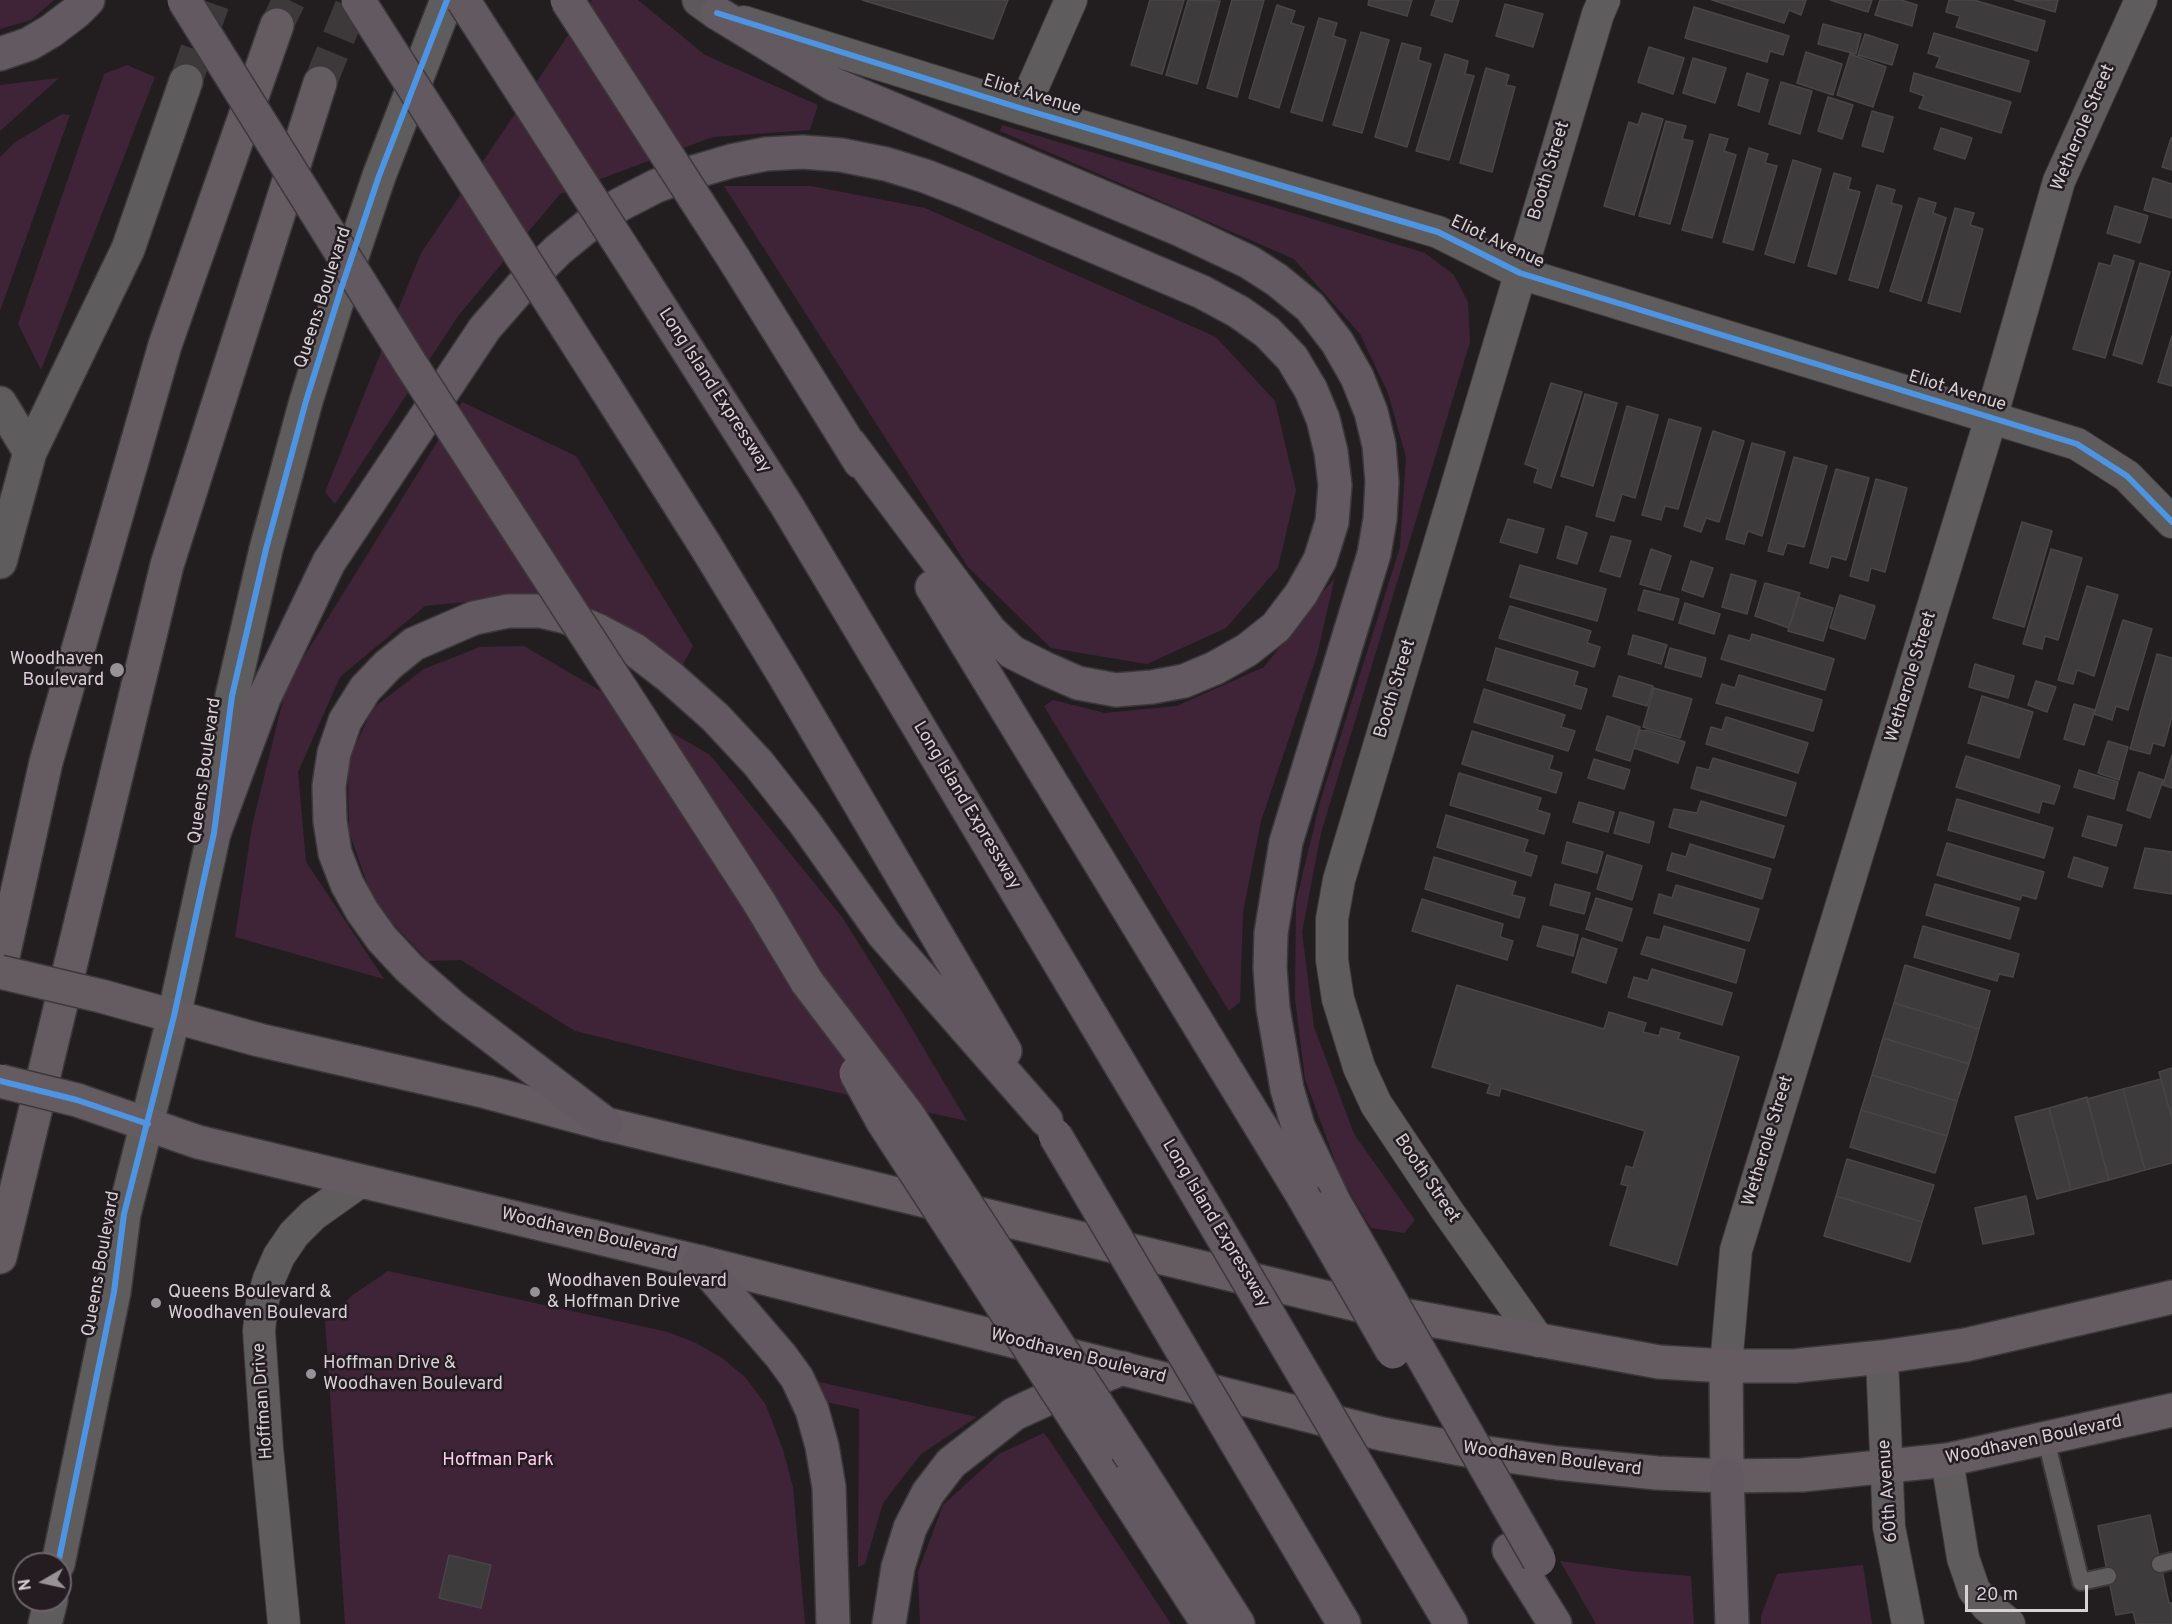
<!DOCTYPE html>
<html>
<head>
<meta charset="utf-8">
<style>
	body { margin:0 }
	#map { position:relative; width:2172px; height:1624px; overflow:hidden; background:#221e20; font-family:Overpass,sans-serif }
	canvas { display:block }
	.north { position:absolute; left:12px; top:1552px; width:60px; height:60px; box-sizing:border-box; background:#241c21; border:2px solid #6b6469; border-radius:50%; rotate:261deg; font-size:16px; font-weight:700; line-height:24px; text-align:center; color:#d6d1d4 }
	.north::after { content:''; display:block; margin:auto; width:21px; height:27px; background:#979295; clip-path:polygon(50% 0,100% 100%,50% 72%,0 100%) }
	.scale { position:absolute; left:1965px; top:1585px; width:123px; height:27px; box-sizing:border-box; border:3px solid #d6d1d4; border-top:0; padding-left:8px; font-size:18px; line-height:21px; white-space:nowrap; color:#d6d1d4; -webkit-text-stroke:4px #241c21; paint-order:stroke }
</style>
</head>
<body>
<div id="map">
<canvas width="2172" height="1624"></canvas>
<div class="north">N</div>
<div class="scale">20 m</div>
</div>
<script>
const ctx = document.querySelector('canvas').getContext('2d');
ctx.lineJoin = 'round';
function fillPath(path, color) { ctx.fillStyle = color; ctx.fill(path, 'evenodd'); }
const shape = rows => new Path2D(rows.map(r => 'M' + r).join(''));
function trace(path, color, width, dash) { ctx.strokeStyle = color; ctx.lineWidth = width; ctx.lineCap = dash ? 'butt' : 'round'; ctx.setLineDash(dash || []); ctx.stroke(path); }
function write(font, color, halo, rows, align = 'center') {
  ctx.font = font + ' Overpass,sans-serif'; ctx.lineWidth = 5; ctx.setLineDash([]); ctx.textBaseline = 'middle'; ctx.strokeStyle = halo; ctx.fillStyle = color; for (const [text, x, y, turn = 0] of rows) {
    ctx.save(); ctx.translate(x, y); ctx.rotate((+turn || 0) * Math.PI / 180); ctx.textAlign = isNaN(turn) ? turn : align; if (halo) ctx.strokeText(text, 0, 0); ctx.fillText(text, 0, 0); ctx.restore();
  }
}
fillPath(shape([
	[0,0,54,0,31,20,0,29],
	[592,0,638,0,705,55,818,105,810,130,713,137,560,194,458,316,335,504,325,492,421,253],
	[127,65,155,77,41,370,18,324,104,74],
	[59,78,0,131,0,85],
	[62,114,70,115,0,311,0,157,14,143],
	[1002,125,1425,253,1454,275,1468,302,1470,342,1321,833,1302,932,1314,1027,1354,1134,1415,1220,1404,1233,1371,1228,1342,1180,1305,1079,1295,998,1296,902,1320,802,1400,547,1406,457,1388,393,1360,334,1294,259,1000,131],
	[724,186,811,186,925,208,1216,337,1275,401,1296,490,1278,568,1226,628,1147,664,1051,648,968,567],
	[462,402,576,456,693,646,682,666,486,600,425,606,340,677,298,772,306,862,384,979,235,937,252,826,287,684],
	[1335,577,1317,655,1261,821,1243,912,1240,1002,1229,1011,1044,706,1053,700,1105,713,1177,706,1264,667],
	[524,646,710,755,842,917,902,1012,967,1121,735,1070,575,1031,461,960,428,961,374,903,349,832,348,761,373,708,424,669,480,647],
	[388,1271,668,1332,696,1343,722,1358,745,1377,766,1405,783,1450,793,1487,805,1624,345,1624,325,1319,354,1294],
	[810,1380,977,1417,921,1454,883,1503,865,1564,858,1567,859,1409,821,1401],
	[1044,1433,1052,1444,1171,1624,920,1624,918,1572,943,1505,999,1454],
	[1560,1561,1630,1571,1691,1576,1694,1624,1596,1624],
	[1863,1565,1872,1624,1761,1624,1761,1616,1777,1574]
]), '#3f2437');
const building = shape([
	[862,0,1008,0,993,39,862,0],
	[1150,0,1184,0,1162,74,1131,65,1150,0],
	[1188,0,1220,1,1197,84,1166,75,1188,0],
	[1232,0,1264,0,1237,97,1207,88,1232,0],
	[1369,0,1412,0,1407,16,1368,5,1369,0],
	[1436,0,1459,0,1452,22,1431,15,1436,0],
	[1712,0,1806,0,1801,15,1789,10,1784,23,1712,0],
	[1830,0,1872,0,1868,12,1830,0],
	[1880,0,1901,0,1917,5,1912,26,1875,15,1880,0],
	[1949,0,1974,0,2045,21,2037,51,1956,27,1960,16,1946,12,1949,0],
	[2014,0,2058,0,2055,12,2014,0],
	[1505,4,1543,14,1533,47,1496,36,1505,4],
	[1277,5,1295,11,1291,23,1304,27,1279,108,1249,98,1277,5],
	[1694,7,1789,36,1783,55,1770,51,1767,62,1685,38,1694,7],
	[1319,18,1337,23,1333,36,1346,40,1322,121,1291,112,1319,18],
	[1823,24,1861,34,1856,54,1818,44,1823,24],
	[1361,32,1389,40,1362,133,1333,125,1361,32],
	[1934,33,2029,61,2020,92,1936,67,1940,57,1928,53,1934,33],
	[1865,34,1898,45,1892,65,1858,55,1865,34],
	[1402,43,1421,48,1418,60,1431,64,1407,147,1375,137,1402,43],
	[1649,47,1684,58,1673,94,1638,82,1649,47],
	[1806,52,1842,64,1833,95,1797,83,1806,52],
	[1445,54,1468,61,1465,74,1474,76,1449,160,1416,151,1445,54],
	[1850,54,1886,67,1873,107,1837,95,1850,54],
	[1693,58,1726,68,1715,103,1683,93,1693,58],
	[1486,68,1509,75,1506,85,1515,87,1492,172,1460,163,1486,68],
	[1747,73,1768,80,1759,112,1738,105,1747,73],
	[1914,73,2011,102,2001,133,1919,108,1924,96,1910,91,1914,73],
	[1781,82,1812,91,1800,134,1769,124,1781,82],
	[1828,97,1853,105,1842,139,1818,131,1828,97],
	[1872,111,1893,117,1883,152,1862,146,1872,111],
	[1642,113,1663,119,1634,215,1604,206,1629,122,1638,125,1642,113],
	[1666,121,1686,126,1682,139,1693,141,1670,224,1639,216,1666,121],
	[1941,128,1972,138,1965,159,1934,149,1941,128],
	[1710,134,1728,139,1724,151,1736,155,1712,238,1682,230,1710,134],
	[2171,138,2172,138,2172,170,2162,167,2171,138],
	[1749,148,1768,154,1765,163,1777,166,1753,250,1723,242,1749,148],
	[1793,160,1821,169,1794,263,1765,254,1793,160],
	[1834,173,1851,178,1848,189,1860,192,1836,274,1808,266,1834,173],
	[2153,178,2172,184,2172,218,2144,210,2153,178],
	[1877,185,1895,190,1891,203,1902,206,1878,288,1849,280,1877,185],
	[1919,198,1936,203,1933,213,1946,218,1921,301,1890,291,1919,198],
	[2115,206,2148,216,2140,243,2107,233,2115,206],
	[1955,208,1974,213,1970,225,1983,229,1960,312,1928,303,1955,208],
	[2114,255,2134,261,2105,358,2073,349,2099,263,2111,266,2114,255],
	[2140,263,2170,272,2142,364,2113,355,2140,263],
	[2172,336,2172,386,2158,382,2172,336],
	[1551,383,1582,392,1551,488,1534,482,1538,469,1525,464,1551,383],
	[1585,394,1617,403,1593,486,1561,476,1585,394],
	[1627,406,1658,415,1635,498,1622,494,1614,521,1596,516,1627,406],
	[1669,419,1701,428,1678,509,1665,506,1661,520,1642,515,1669,419],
	[1713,431,1744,441,1719,522,1706,518,1701,532,1684,526,1713,431],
	[1752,443,1785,452,1762,536,1748,531,1744,544,1726,539,1752,443],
	[1794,457,1827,466,1804,547,1787,543,1783,555,1768,551,1794,457],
	[1836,469,1869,478,1846,560,1831,556,1828,568,1810,563,1836,469],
	[1876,479,1907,488,1885,572,1871,568,1868,581,1850,576,1876,479],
	[1508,519,1544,529,1537,553,1500,542,1508,519],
	[2022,522,2052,531,2024,627,1993,618,2022,522],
	[1566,526,1587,533,1577,564,1557,558,1566,526],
	[1611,536,1631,541,1620,577,1600,571,1611,536],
	[1651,549,1671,556,1660,590,1640,584,1651,549],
	[2051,549,2082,558,2058,640,2045,636,2042,649,2023,644,2051,549],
	[1691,561,1713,568,1703,597,1682,590,1691,561],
	[1520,565,1606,589,1597,621,1510,597,1520,565],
	[1731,574,1756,581,1747,614,1722,607,1731,574],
	[1765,583,1800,593,1789,628,1755,616,1765,583],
	[2087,586,2118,595,2094,676,2077,670,2073,684,2058,680,2087,586],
	[1644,590,1679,599,1673,620,1638,610,1644,590],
	[1840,595,1875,606,1865,639,1830,628,1840,595],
	[1798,597,1833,608,1823,641,1788,631,1798,597],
	[1685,603,1720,614,1714,634,1679,623,1685,603],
	[1510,606,1591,631,1587,643,1600,647,1594,667,1499,638,1510,606],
	[2123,620,2152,629,2128,710,2116,706,2112,720,2094,714,2123,620],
	[1752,634,1834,659,1825,690,1721,659,1729,635,1750,641,1752,634],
	[1633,635,1667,645,1661,664,1628,654,1633,635],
	[1496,648,1578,672,1574,685,1587,689,1581,709,1487,680,1496,648],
	[1670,648,1706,658,1701,677,1665,667,1670,648],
	[2157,654,2172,658,2172,717,2164,746,2153,743,2150,754,2130,749,2157,654],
	[1975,664,2014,676,2008,698,1969,687,1975,664],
	[1739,675,1822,700,1813,731,1716,703,1722,684,1735,688,1739,675],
	[1619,676,1653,686,1647,706,1613,696,1619,676],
	[2036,681,2056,687,2047,712,2028,705,2036,681],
	[1654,688,1692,699,1680,738,1643,727,1654,688],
	[1484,689,1565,715,1561,727,1575,731,1568,751,1474,722,1484,689],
	[1982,696,2033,712,2019,758,1968,743,1982,696],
	[2074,704,2095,710,2084,745,2064,739,2074,704],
	[1607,716,1640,727,1630,761,1596,750,1607,716],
	[1726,717,1808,743,1798,773,1706,744,1711,727,1722,730,1726,717],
	[1640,730,1646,731,1646,730,1685,742,1678,763,1634,748,1640,730],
	[1472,731,1553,756,1549,769,1562,773,1556,793,1462,764,1472,731],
	[2108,741,2128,747,2119,780,2098,773,2108,741],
	[2172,755,2172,788,2163,785,2172,755],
	[1966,756,2060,786,2054,804,2042,801,2039,813,1956,787,1966,756],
	[1713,758,1796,783,1786,816,1691,788,1697,767,1709,770,1713,758],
	[1594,759,1630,770,1624,789,1588,778,1594,759],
	[2079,770,2118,782,2114,799,2074,787,2079,770],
	[2139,772,2163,780,2150,818,2127,810,2139,772],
	[1459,773,1541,798,1537,810,1550,814,1544,834,1450,805,1459,773],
	[1957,799,2053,828,2044,858,1948,830,1957,799],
	[1701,801,1784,826,1774,858,1669,827,1674,809,1697,813,1701,801],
	[1579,802,1614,812,1608,832,1573,822,1579,802],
	[1620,812,1654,822,1649,843,1614,833,1620,812],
	[1446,815,1528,840,1524,852,1537,856,1531,876,1437,847,1446,815],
	[2088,816,2122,825,2116,846,2082,836,2088,816],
	[1567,842,1603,852,1597,873,1562,863,1567,842],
	[1947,843,2044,872,2036,899,2022,895,2020,900,1937,875,1947,843],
	[1690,844,1771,869,1762,899,1667,870,1672,853,1686,857,1690,844],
	[2145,848,2172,852,2172,894,2134,888,2145,848],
	[1607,855,1642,866,1632,900,1597,889,1607,855],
	[1434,857,1516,882,1512,895,1525,898,1519,918,1425,889,1434,857],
	[2074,857,2108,868,2102,887,2068,877,2074,857],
	[1555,884,1590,893,1584,914,1550,905,1555,884],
	[1935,884,2019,908,2010,939,1926,915,1935,884],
	[1676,885,1759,909,1749,941,1654,913,1659,894,1672,898,1676,885],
	[1596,898,1632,909,1622,941,1586,929,1596,898],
	[1422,899,1503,924,1500,937,1513,941,1507,960,1412,931,1422,899],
	[1543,926,1578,935,1573,956,1537,946,1543,926],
	[1664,926,1745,950,1736,983,1641,954,1647,937,1660,940,1664,926],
	[1923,926,2019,954,2013,977,1999,974,1997,981,1914,957,1923,926],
	[1582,938,1617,949,1606,983,1572,972,1582,938],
	[1905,965,1990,991,1979,1029,1894,1003,1905,965],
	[1652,969,1732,993,1722,1025,1628,997,1634,977,1648,981,1652,969],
	[1457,985,1604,1029,1609,1012,1646,1023,1643,1032,1659,1036,1661,1028,1680,1033,1678,1039,1739,1057,1677,1265,1610,1245,1628,1186,1621,1184,1626,1166,1633,1168,1645,1131,1501,1088,1499,1096,1487,1093,1490,1084,1432,1067,1457,985],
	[1894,1003,1979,1029,1969,1064,1883,1038,1894,1003],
	[1883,1038,1969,1064,1957,1101,1872,1075,1883,1038],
	[2172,1068,2172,1119,2159,1072,2172,1068],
	[1872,1075,1957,1101,1947,1136,1861,1110,1872,1075],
	[2161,1079,2172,1119,2172,1163,2145,1170,2123,1089,2161,1079],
	[2123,1089,2145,1170,2109,1180,2087,1099,2123,1089],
	[2087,1097,2109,1180,2071,1190,2049,1108,2087,1097],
	[2049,1108,2071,1190,2037,1199,2015,1117,2049,1108],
	[1861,1110,1947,1136,1935,1173,1850,1147,1861,1110],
	[1847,1159,1934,1185,1922,1222,1836,1196,1847,1159],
	[1836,1196,1922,1222,1910,1262,1824,1236,1836,1196],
	[2026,1196,2034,1234,1983,1244,1975,1208,2026,1196],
	[2150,1515,2169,1603,2172,1603,2172,1624,2136,1624,2133,1612,2116,1615,2098,1526,2150,1515],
	[449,1555,491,1565,481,1608,439,1598,449,1555]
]);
fillPath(building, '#3e3b3d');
trace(building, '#484547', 1.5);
trace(shape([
	[186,81,214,0]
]), '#3d393b', 33, [33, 16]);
trace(shape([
	[277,25,289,0],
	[320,83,354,0]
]), '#3d393b', 33, [33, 16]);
const service = shape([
	[2046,1440,2081,1582,2108,1576],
	[2160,1564,2172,1561]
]);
const minor = shape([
	[744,22,1023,109,1438,232,1520,273,2077,444,2127,476,2172,522],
	[1023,109,1071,0],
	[1539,1341,1446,1209,1376,1104,1359,1067,1338,999,1332,960,1332,919,1339,880,1598,14,1604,0],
	[1882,1357,1889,1527,1908,1624],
	[1726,1366,1736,1250,1991,418,2059,181,2141,0],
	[1947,1460,1963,1558,1974,1590,1987,1606,2009,1624],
	[284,1624,267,1448,259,1331,262,1303,269,1279,279,1256,294,1234,313,1215,361,1181]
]);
const tertiary = shape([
	[0,403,30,452],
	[0,562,30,452,128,249,186,81],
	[58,1564,114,1292,124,1214,174,1016,214,833,232,696,266,549,306,401,341,289,379,176,447,0],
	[45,1624,51,1600]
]);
const secondary = shape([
	[699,0,717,13]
]);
const primary = shape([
	[0,970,46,762,165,345,277,25],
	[101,996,259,1040,487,1092,606,1124,1387,1312,1659,1362,1726,1366,1794,1366,1882,1357,1965,1345,2172,1297],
	[77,1100,198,1142,700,1262,1382,1434,1466,1450,1557,1463,1657,1473,1727,1476,1802,1475,1947,1460,2172,1410],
	[0,1257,167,565,320,83],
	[1726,1366,1727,1476]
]);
const motorway = shape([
	[717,13,833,84,1181,230,1249,262,1277,280,1310,307,1337,342,1357,377,1371,412,1379,445,1382,482,1380,519,1374,554,1286,842,1271,933,1270,968,1273,1008,1287,1089,1298,1126,1334,1202],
	[0,54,29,44,51,31,76,12,88,0],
	[734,259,860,462],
	[643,280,787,506,1182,1168],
	[605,387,705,545,787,680,1005,1051],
	[932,587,1303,1196],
	[214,833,264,698,329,562,485,328,520,288,558,250,591,223,621,204,656,186,694,172,731,161,766,154,803,152,841,155,886,164,925,176,964,191,1202,292,1239,312,1267,332,1292,358,1311,390,1323,419,1331,452,1335,485,1332,522,1320,560,1301,594,1276,627,1247,650,1215,668,1184,681,1152,687,1116,690,1078,683,1044,668,1012,652,990,631,850,444],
	[759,902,807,982],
	[606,1124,453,1007,409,968,382,939,362,911,347,884,335,853,330,821,329,786,334,753,345,721,365,689,388,665,414,644,474,618,508,611,540,611,566,617,599,631,635,650,670,677,715,717,758,763,805,823,884,935,1046,1120],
	[700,1262,781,1356,797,1378,812,1410,822,1446,829,1487,833,1624],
	[1097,1452,1208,1624],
	[1132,1458,1238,1624],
	[1727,1476,1732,1624],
	[1264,1489,1344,1624],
	[1390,1521,1451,1624],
	[1509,1550,1555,1624],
	[889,1624,898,1567,910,1528,928,1493,951,1463,1014,1414,1051,1397,1123,1368]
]);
trace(service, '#3c383a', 20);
trace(minor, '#3c383a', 34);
trace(tertiary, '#3c383a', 36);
trace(secondary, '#3c383a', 36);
trace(primary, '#3c383a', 36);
trace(motorway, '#3c383a', 36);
trace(service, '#5f5c5e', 16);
trace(minor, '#5f5c5e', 32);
trace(tertiary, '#5f5c5e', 33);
trace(secondary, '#5d585c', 33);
trace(primary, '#645c61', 33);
trace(motorway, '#635960', 33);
const primaryBridge = shape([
	[0,972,101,996],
	[0,1081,77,1100]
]);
const motorwayBridge = shape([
	[184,0,410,363,759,902],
	[358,0,605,387],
	[463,0,643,280],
	[567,0,734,259],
	[807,982,908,1115,1132,1458],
	[856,1073,883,1122,1097,1452],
	[1055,1135,1264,1489],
	[1182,1168,1390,1521],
	[1303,1196,1393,1352],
	[1334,1202,1539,1560]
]);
trace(primaryBridge, '#3c383a', 36, []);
trace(motorwayBridge, '#3c383a', 36, []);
trace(primaryBridge, '#645c61', 33);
trace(motorwayBridge, '#635960', 33);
trace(shape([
	[717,13,1023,109,1438,232,1520,273,2077,444,2127,476,2172,522],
	[0,1081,77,1100,148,1124],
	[58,1564,114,1292,124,1214,174,1016,214,833,232,696,266,549,306,401,341,289,379,176,447,0]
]), '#4d94e3', 6);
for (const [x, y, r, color] of [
	[117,670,8,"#979295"],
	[535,1292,6,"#979295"],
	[156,1303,6,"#979295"],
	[311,1374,6,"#979295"]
]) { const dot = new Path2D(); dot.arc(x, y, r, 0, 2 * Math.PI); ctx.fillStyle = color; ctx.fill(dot); trace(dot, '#241c21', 2); }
write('18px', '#d6d1d4', '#241c21', [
	["Eliot Avenue",1032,96,17],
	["Wetherole Street",2084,128,-67],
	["Booth Street",1550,171,-73],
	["Eliot Avenue",1497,243,25],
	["Queens Boulevard",324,298,-72],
	["Long Island Expressway",714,391,57],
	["Eliot Avenue",1957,392,17],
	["Wetherole Street",1912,677,-73],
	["Booth Street",1396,689,-73],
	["Queens Boulevard",206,771,-82],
	["Long Island Expressway",966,806,59],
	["Wetherole Street",1769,1141,-73],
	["Booth Street",1426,1179,56],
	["Long Island Expressway",1215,1224,59],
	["Woodhaven Boulevard",589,1235,13],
	["Queens Boulevard",102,1264,-80],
	["Woodhaven Boulevard",1078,1357,14],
	["Hoffman Drive",264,1401,-94],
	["Woodhaven Boulevard",2034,1441,-12],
	["Woodhaven Boulevard",1552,1460,7],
	["60th Avenue",1889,1491,-94]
]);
write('18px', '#d6d1d4', '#241c21', [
	["Woodhaven",104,660,"right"],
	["Boulevard",104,681,"right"],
	["Woodhaven Boulevard",547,1282],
	["& Hoffman Drive",547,1303],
	["Queens Boulevard &",168,1293],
	["Woodhaven Boulevard",168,1314],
	["Hoffman Drive &",323,1364],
	["Woodhaven Boulevard",323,1385]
], 'left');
write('18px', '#fdccee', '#241c21', [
	["Hoffman Park",498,1461]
]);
</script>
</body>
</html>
